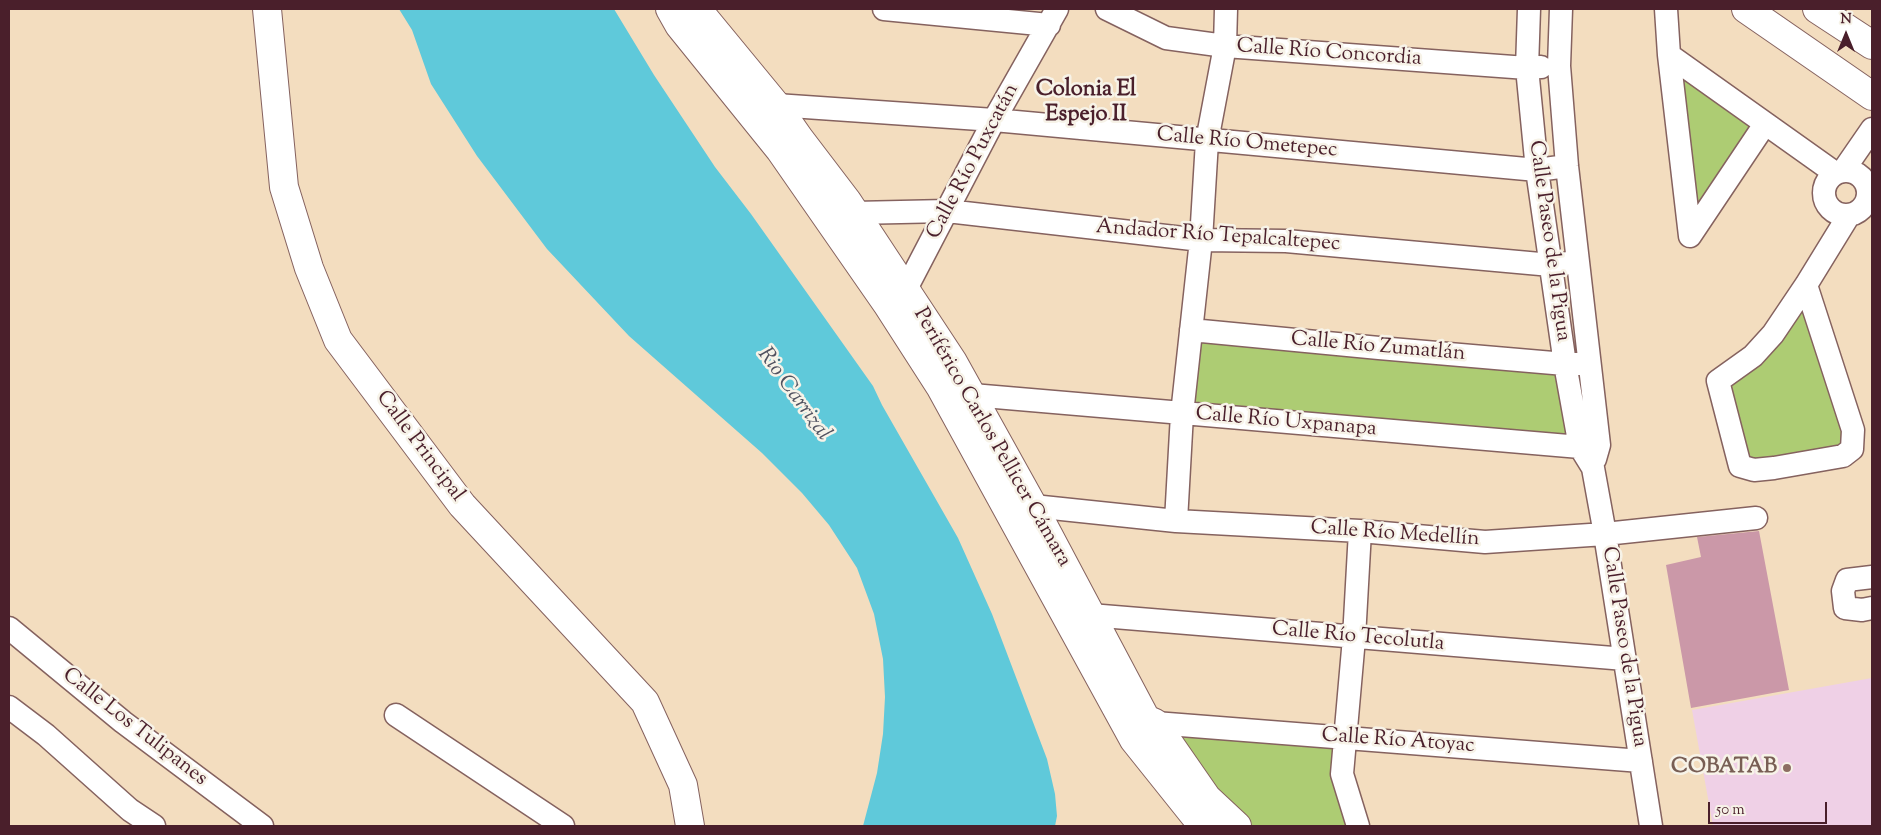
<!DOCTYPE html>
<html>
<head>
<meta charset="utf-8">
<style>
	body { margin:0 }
	#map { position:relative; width:1881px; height:835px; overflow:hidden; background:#f3ddbf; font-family:"Sorts Mill Goudy",serif }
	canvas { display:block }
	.frame { position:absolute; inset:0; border:10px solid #4a1f2b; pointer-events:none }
	.north { position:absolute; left:1821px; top:10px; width:50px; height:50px; -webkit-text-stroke:4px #f7f3e8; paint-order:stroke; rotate:0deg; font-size:14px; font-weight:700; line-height:20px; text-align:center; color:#4a1f2b }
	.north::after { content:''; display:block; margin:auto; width:18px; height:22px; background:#4a1f2b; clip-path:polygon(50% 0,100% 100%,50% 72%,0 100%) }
	.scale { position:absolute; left:1708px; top:802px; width:119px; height:22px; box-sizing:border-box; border:2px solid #4a1f2b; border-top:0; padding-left:6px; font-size:15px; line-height:18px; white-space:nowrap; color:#4a1f2b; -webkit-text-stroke:4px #f7f3e8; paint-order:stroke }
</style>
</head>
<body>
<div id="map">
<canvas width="1881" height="835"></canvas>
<div class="frame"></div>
<div class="north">N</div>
<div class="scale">50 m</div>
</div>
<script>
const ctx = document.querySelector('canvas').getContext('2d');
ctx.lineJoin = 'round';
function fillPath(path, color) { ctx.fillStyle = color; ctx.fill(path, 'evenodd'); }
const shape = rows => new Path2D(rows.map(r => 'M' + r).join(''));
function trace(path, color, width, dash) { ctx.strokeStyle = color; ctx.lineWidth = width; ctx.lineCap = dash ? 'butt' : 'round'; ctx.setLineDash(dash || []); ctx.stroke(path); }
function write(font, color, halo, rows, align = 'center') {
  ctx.font = font + ' "Sorts Mill Goudy",serif'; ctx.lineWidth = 5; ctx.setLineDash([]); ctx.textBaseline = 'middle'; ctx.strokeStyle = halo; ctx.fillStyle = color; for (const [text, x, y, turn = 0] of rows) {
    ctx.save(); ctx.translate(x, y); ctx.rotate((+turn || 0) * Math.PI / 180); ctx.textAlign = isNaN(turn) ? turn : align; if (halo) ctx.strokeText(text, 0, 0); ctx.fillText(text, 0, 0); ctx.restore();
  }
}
fillPath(shape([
	[1872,678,1872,826,1713,826,1692,710]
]), '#efd0e6');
fillPath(shape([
	[1669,55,1765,124,1690,236],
	[1806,285,1852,449,1754,470,1718,381],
	[1191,330,1565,364,1580,447,1182,414],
	[1155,723,1345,738,1358,826,1237,826]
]), '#adcc73');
fillPath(shape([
	[399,9,614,9,654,75,715,167,751,214,873,386,882,405,958,538,992,614,1047,759,1055,794,1057,816,1055,826,863,826,877,773,883,734,885,697,883,659,874,614,857,568,829,525,802,493,762,453,629,336,547,249,477,156,431,84,412,30]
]), '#5fc9da');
fillPath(shape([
	[1759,531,1789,690,1691,708,1666,565,1701,557,1697,537]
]), '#cb98a8');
const minor = shape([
	[884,9,1049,25],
	[1107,9,1166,38,1225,46,1527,68,1541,67],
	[1529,9,1527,68,1537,170,1565,364,1580,447,1593,468,1605,534,1651,826],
	[1561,9,1559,66,1567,166,1599,445,1595,459],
	[1666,9,1669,55,1690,236],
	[1669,55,1835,173],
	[776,105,994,120,1537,170,1567,166],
	'1824 193a22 22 0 1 1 44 0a22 22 0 1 1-44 0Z',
	[1843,171,1872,129],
	[854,213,947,211,1201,240,1286,241,1551,265,1578,262],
	[1690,236,1765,124],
	[1806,285,1853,430,1852,449,1843,456,1774,468,1754,470,1740,466,1718,381,1753,356,1773,334,1806,285,1849,215],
	[906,289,994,120,1057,9],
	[1191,330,1379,348,1565,364,1578,364],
	[972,395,1580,447,1599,445],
	[1033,506,1176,521,1360,531,1485,542,1605,534,1756,518],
	[1176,521,1182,414,1201,240,1207,141,1225,46,1226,9],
	[1872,577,1847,580,1843,591,1845,608,1862,610,1872,608],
	[1090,615,1625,659],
	[9,628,123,722,262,826],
	[9,707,46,735,130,810,154,826],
	[396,715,563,826],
	[1155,723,1641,761],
	[1358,826,1342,774,1354,638,1360,531]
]);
const major = shape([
	[267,9,284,187,309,268,338,340,462,505,645,702,683,785,690,826],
	[670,9,679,25,780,150,887,304,941,388,1134,740,1194,815,1205,826],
	[697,9,776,105,799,138,847,201,953,362,1033,506,1146,719,1155,723,1207,798,1237,826],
	[1746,9,1872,96],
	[1817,9,1872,45]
]);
trace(minor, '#85625f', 25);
trace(major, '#85625f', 30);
trace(minor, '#fff', 22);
trace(major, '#fff', 28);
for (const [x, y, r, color] of [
	[1787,768,5,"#8d6e63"]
]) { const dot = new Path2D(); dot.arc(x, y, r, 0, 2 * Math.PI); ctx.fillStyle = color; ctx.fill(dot); trace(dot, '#f7f3e8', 2); }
write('21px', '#4a1f2b', '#f7f3e8', [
	["Calle Río Concordia",1329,54,4],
	["Calle Río Ometepec",1247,144,5],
	["Calle Río Puxcatán",974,162,-62],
	["Andador Río Tepalcaltepec",1218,237,4],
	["Calle Paseo de la Pigua",1548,241,82],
	["Calle Río Zumatlán",1378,348,5],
	["Calle Río Uxpanapa",1286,423,5],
	["Periférico Carlos Pellicer Cámara",991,438,60],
	["Calle Principal",419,447,53],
	["Calle Río Medellín",1395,535,4],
	["Calle Río Tecolutla",1358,638,5],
	["Calle Paseo de la Pigua",1623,647,81],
	["Calle Los Tulipanes",134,728,38],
	["Calle Río Atoyac",1398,742,4]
]);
write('bold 21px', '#785e54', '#f7f3e8', [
	["COBATAB",1777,768]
], 'right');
write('bold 22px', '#4a1f2b', '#f7f3e8', [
	["Colonia El",1086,91],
	["Espejo II",1086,116]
]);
write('italic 22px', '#505260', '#f7f3e8', [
	["Rio Carrizal",793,395,54]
]);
</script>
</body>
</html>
